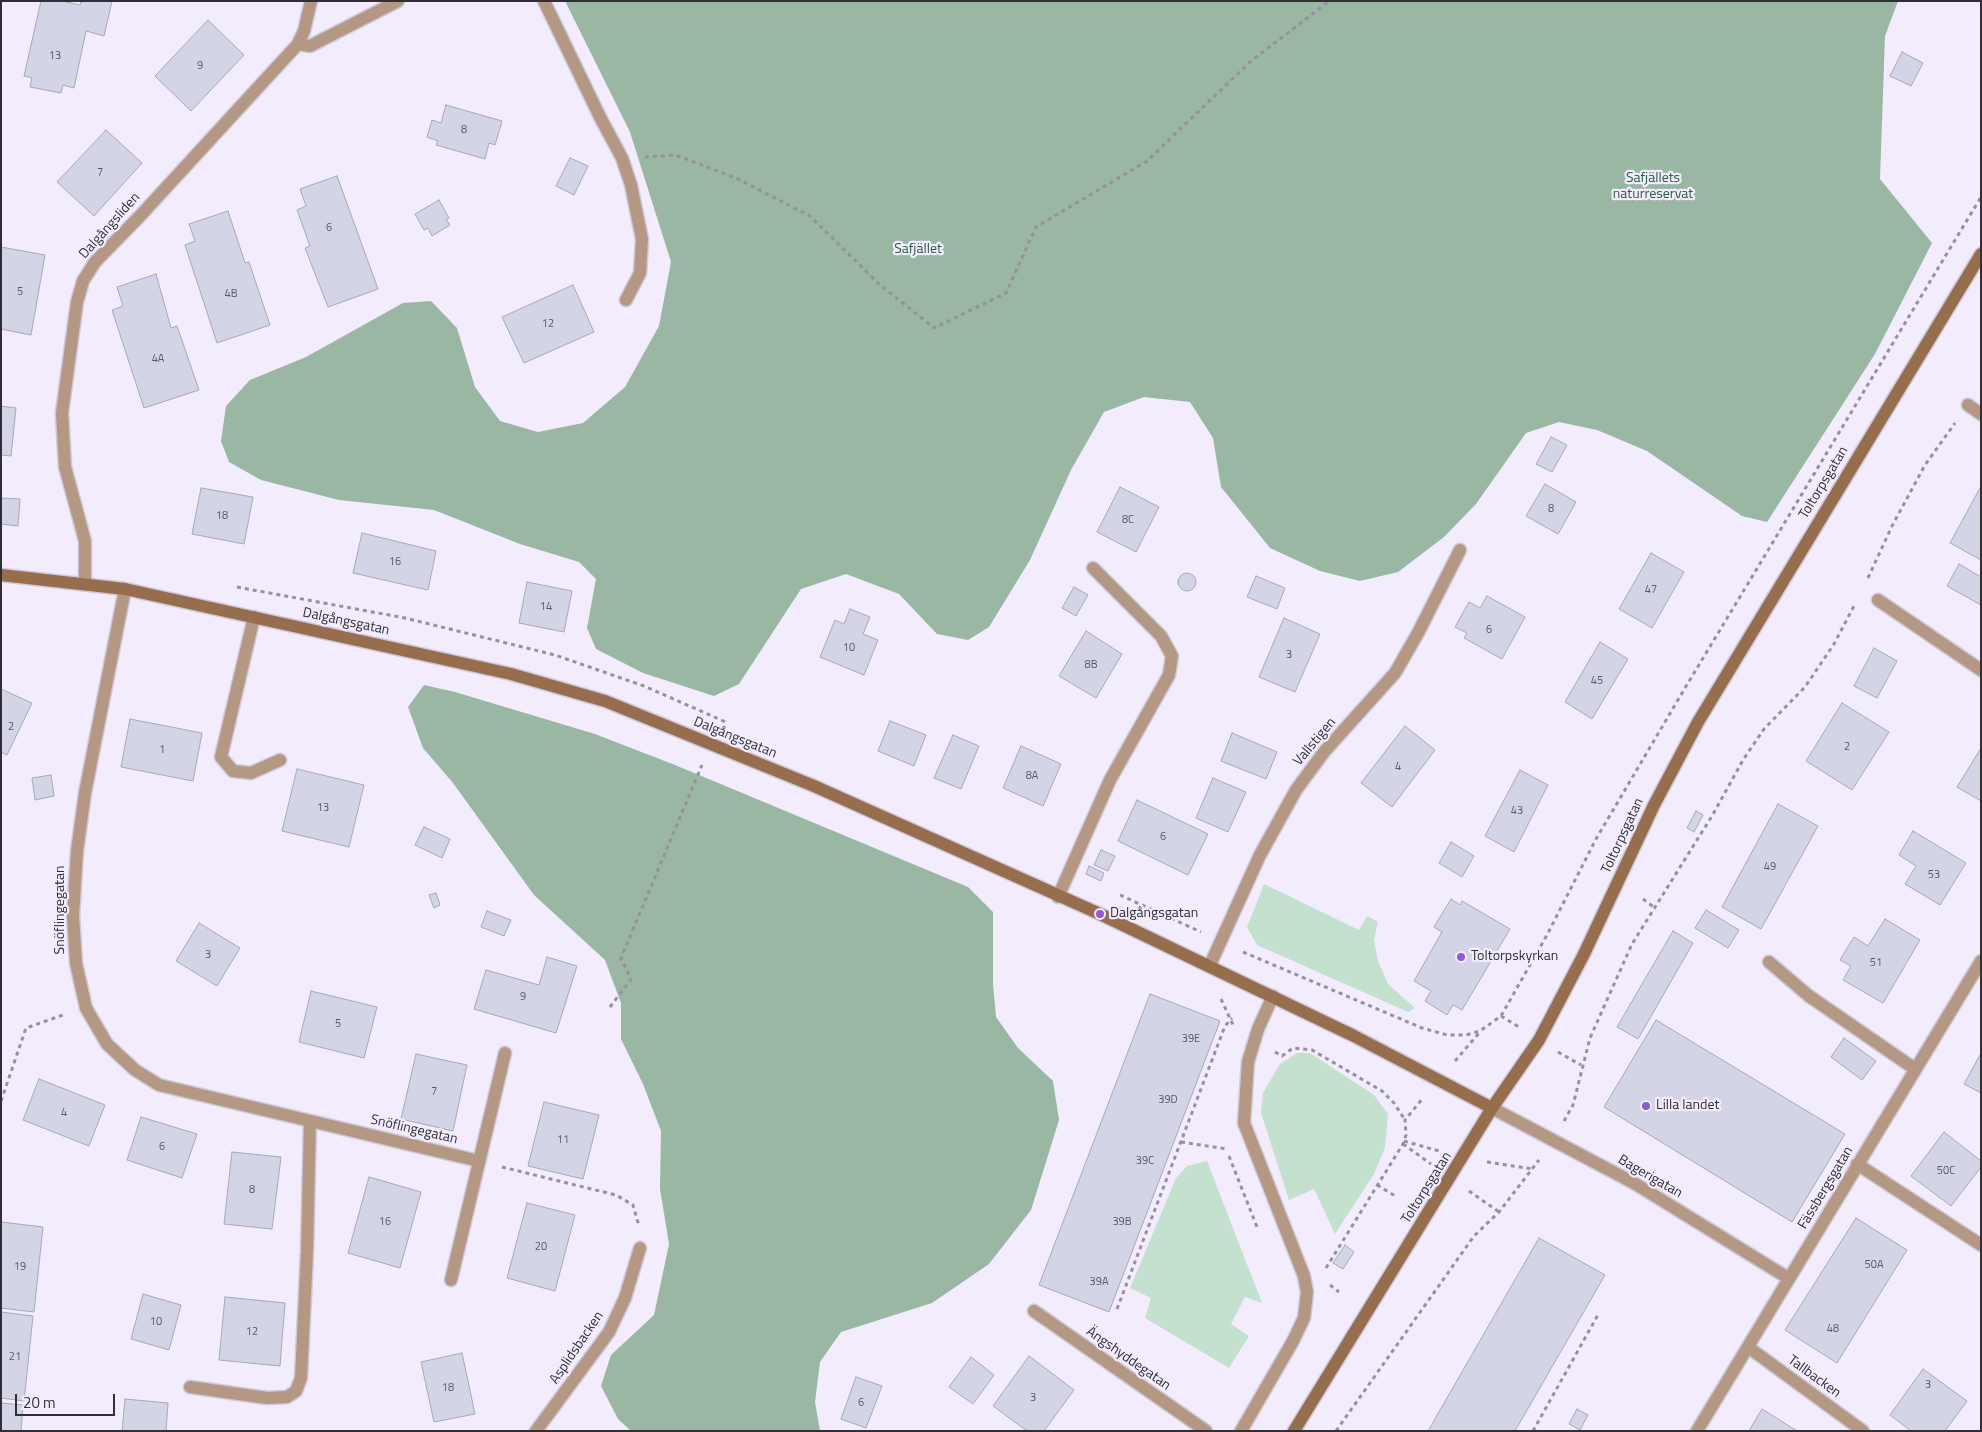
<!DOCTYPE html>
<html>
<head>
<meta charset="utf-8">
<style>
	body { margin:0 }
	#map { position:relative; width:1982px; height:1432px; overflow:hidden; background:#f2ecfd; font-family:"Titillium Web",sans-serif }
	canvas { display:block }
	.frame { position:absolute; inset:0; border:2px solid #312f35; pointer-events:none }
	.scale { position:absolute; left:15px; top:1394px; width:100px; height:22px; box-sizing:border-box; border:2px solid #312f35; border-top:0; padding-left:6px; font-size:15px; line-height:18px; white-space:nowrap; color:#312f35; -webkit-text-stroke:4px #f2ecfd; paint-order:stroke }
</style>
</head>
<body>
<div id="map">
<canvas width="1982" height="1432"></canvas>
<div class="frame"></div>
<div class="scale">20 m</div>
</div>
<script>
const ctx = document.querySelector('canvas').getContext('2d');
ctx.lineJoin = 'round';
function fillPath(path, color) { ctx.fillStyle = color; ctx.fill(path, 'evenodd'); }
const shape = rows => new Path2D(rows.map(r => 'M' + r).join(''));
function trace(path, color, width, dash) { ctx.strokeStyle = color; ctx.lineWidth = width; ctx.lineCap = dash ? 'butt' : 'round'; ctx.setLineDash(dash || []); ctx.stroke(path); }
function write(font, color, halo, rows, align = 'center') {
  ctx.font = font + ' "Titillium Web",sans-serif'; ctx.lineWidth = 4.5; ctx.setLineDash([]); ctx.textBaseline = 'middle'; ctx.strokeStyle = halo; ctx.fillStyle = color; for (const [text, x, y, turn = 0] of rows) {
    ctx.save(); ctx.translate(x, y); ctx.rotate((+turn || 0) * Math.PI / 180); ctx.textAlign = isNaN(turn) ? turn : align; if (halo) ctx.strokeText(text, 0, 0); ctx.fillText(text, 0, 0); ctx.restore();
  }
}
fillPath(shape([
	[1264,884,1359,930,1367,916,1378,922,1374,940,1378,961,1388,984,1415,1008,1408,1012,1257,945,1247,927],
	[1297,1053,1310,1053,1374,1095,1388,1114,1385,1148,1374,1174,1335,1234,1314,1189,1289,1200,1261,1113,1263,1093,1271,1079,1280,1064],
	[1207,1161,1262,1303,1245,1297,1231,1324,1249,1336,1229,1368,1145,1318,1151,1298,1130,1288,1176,1178,1187,1166]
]), '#c3e1ce');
fillPath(shape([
	[565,1,1898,1,1885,36,1880,179,1932,243,1875,354,1767,522,1742,516,1647,451,1597,430,1559,422,1526,433,1476,504,1444,537,1398,572,1360,581,1320,571,1270,548,1221,487,1213,438,1190,402,1144,397,1104,412,1071,470,1030,560,989,627,968,640,937,634,899,594,846,574,801,589,739,684,714,696,643,673,596,649,587,628,596,579,579,562,520,544,434,510,339,500,261,480,229,462,221,441,226,406,250,380,306,357,403,303,431,301,457,328,475,387,500,421,538,432,583,423,625,387,659,326,671,262,630,132],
	[424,685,455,692,595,734,675,765,968,887,993,912,993,984,996,1017,1018,1048,1053,1081,1059,1120,1031,1210,989,1264,932,1303,841,1332,820,1362,815,1402,820,1431,631,1431,618,1419,601,1386,611,1355,654,1315,669,1244,660,1189,661,1131,643,1084,621,1039,621,1003,605,960,534,895,453,783,423,748,408,707]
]), '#9ab7a4');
const building = shape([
	[41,1,62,1,80,5,81,1,112,1,104,36,86,31,74,88,63,85,61,93,30,87,32,78,24,76,41,1],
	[208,20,244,55,191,111,155,76,208,20],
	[1902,52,1923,63,1911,86,1890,76,1902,52],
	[446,105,502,121,495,145,489,143,485,159,436,145,438,141,427,137,432,120,441,123,446,105],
	[106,130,142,163,94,216,57,182,106,130],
	[570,158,588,166,574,195,556,186,570,158],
	[337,176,378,289,328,307,305,248,310,246,297,210,306,206,300,189,337,176],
	[439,200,449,218,446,219,450,225,432,236,428,228,424,230,415,214,439,200],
	[228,211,245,263,249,262,270,325,217,343,185,245,195,241,189,224,228,211],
	[1,247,45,255,31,335,1,329,1,247],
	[156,274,171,328,177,326,199,390,144,408,112,310,123,306,117,287,156,274],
	[573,285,594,332,524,363,502,317,573,285],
	[1,406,16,408,11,456,1,455,1,406],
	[1551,437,1567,445,1552,472,1536,464,1551,437],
	[1545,484,1576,502,1558,534,1526,516,1545,484],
	[1120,487,1159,507,1136,552,1097,532,1120,487],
	[201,488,253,497,244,544,192,534,201,488],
	[1980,488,1981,489,1981,560,1950,543,1980,488],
	[1,498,20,499,18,526,1,524,1,498],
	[362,533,436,551,428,590,353,573,362,533],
	[1651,553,1684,572,1652,628,1619,609,1651,553],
	[1959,564,1981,577,1981,605,1947,586,1959,564],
	'1178 582a9 9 0 1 1 18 0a9 9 0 1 1-18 0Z',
	[1256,576,1285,588,1277,609,1247,597,1256,576],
	[527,582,572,591,564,632,519,623,527,582],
	[1074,587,1088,595,1076,616,1062,608,1074,587],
	[1487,596,1525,617,1502,659,1464,638,1467,633,1455,627,1469,602,1480,608,1487,596],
	[850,609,870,617,863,634,878,640,864,675,820,657,835,620,844,624,850,609],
	[1284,618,1320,634,1295,692,1259,677,1284,618],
	[1086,631,1122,654,1096,698,1059,676,1086,631],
	[1600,642,1628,659,1592,719,1565,702,1600,642],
	[1874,648,1897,661,1877,698,1854,686,1874,648],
	[1,689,32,703,7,755,1,752,1,689],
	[1842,703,1889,732,1852,790,1806,761,1842,703],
	[130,719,202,733,193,781,121,767,130,719],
	[890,721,926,735,914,766,878,751,890,721],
	[1405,726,1435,750,1392,807,1361,783,1405,726],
	[1232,733,1277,752,1266,779,1221,761,1232,733],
	[953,735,979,746,961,789,934,778,953,735],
	[1021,746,1061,764,1043,806,1003,788,1021,746],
	[1981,748,1981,801,1957,787,1981,748],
	[297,769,364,785,349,847,282,831,297,769],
	[1520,770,1548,785,1514,852,1485,836,1520,770],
	[51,775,54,796,35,800,32,778,51,775],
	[1213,778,1246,792,1228,832,1196,818,1213,778],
	[1137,800,1208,834,1188,875,1118,841,1137,800],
	[1778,804,1818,826,1761,929,1722,907,1778,804],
	[1696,811,1703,815,1694,832,1687,828,1696,811],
	[424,827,450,839,442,858,415,845,424,827],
	[1913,831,1966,863,1940,905,1905,884,1916,866,1899,855,1913,831],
	[1451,842,1474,856,1462,877,1439,863,1451,842],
	[1101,850,1115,856,1108,871,1094,865,1101,850],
	[1089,866,1104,873,1101,881,1086,874,1089,866],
	[436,893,440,905,434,908,429,895,436,893],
	[1451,899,1460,905,1462,901,1510,929,1462,1010,1453,1005,1447,1015,1425,1001,1431,991,1414,981,1442,932,1434,927,1451,899],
	[1706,910,1739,930,1728,948,1695,928,1706,910],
	[487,911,511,920,504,936,481,927,487,911],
	[1885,919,1920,940,1883,1003,1843,980,1851,966,1840,960,1854,937,1868,946,1885,919],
	[199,923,240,948,217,986,176,961,199,923],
	[1673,931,1693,943,1638,1039,1617,1027,1673,931],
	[547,957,577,966,556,1033,474,1009,486,970,539,985,547,957],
	[311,991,377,1007,364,1058,299,1042,311,991],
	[1150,994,1220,1021,1109,1312,1039,1285,1150,994],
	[1656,1020,1845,1134,1792,1222,1604,1107,1656,1020],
	[1844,1038,1876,1061,1862,1080,1831,1057,1844,1038],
	[1981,1053,1981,1093,1964,1084,1981,1053],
	[416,1054,467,1065,453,1131,401,1119,416,1054],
	[39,1079,105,1105,89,1146,23,1120,39,1079],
	[544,1102,599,1115,583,1179,528,1166,544,1102],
	[141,1117,197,1134,182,1178,127,1160,141,1117],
	[1944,1132,1981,1161,1981,1167,1951,1206,1911,1176,1944,1132],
	[232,1152,281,1157,272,1229,224,1224,232,1152],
	[369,1177,421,1192,400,1268,348,1253,369,1177],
	[527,1203,575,1215,555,1291,507,1278,527,1203],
	[1856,1218,1907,1250,1837,1363,1785,1330,1856,1218],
	[1,1222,43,1227,34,1312,1,1308,1,1222],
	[1539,1238,1605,1275,1515,1431,1428,1431,1539,1238],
	[1345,1245,1354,1252,1343,1269,1333,1263,1345,1245],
	[143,1294,181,1305,169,1350,131,1339,143,1294],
	[225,1297,285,1303,280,1366,219,1360,225,1297],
	[1,1312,33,1316,24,1401,1,1398,1,1312],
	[462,1353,475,1414,434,1422,421,1362,462,1353],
	[1029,1356,1074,1390,1044,1431,1027,1431,993,1406,1029,1356],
	[971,1357,994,1375,973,1404,949,1387,971,1357],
	[1923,1369,1967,1401,1945,1431,1911,1431,1890,1415,1923,1369],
	[856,1377,882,1386,866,1428,841,1419,856,1377],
	[125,1399,168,1403,166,1431,122,1431,125,1399],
	[1,1403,23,1405,21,1431,1,1431,1,1403],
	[1577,1409,1588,1415,1580,1430,1569,1424,1577,1409],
	[1762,1409,1797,1431,1749,1431,1762,1409]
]);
fillPath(building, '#d3d4e5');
trace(building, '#a6a7b8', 1);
const lane = shape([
	[544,1,601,119,622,158,631,185,642,239,640,273,626,300],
	[298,44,310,46,398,1],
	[1968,405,1981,414],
	[1878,600,1981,670],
	[254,617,221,757,233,771,251,773,280,760],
	[1058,897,1110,780,1169,675,1172,656,1161,636,1093,568],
	[1769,962,1809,996,1915,1069],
	[1857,1164,1981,1245],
	[451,1280,505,1053],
	[190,1387,267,1398,287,1397,296,1391,301,1378,307,1252,310,1121]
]);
const street = shape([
	[85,584,85,541,65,467,62,413,77,302,83,281,95,262,140,216,298,44,304,31,311,1],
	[125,589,85,793,77,851,73,916,76,963,86,1008,107,1044,135,1070,159,1085,479,1161],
	[1210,965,1260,855,1296,790,1324,752,1395,673,1418,633,1460,550],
	[1492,1108,1634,1183,1788,1278],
	[1034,1311,1206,1431],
	[1748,1347,1863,1431],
	[536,1431,609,1332,625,1298,640,1248],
	[1241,1431,1293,1341,1304,1318,1307,1292,1304,1276,1244,1123,1248,1062,1258,1029,1273,996],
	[1697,1431,1981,961]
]);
const secondary = shape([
	[1,575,125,589,511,674,605,701,814,786,1100,914,1354,1036,1492,1108],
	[1294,1431,1492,1108,1539,1040,1584,954,1654,805,1698,722,1981,254]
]);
trace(lane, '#cfcad9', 15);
trace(street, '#cfcad9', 15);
trace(secondary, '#cfcad9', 15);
trace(shape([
	[645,157,676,155,738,179,810,216,879,284,934,328,1006,293,1036,227,1147,161,1250,62,1329,1],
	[1868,578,1892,526,1925,465,1955,423],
	[237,587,405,618,555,655,644,686,728,723],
	[1120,895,1201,932],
	[1643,899,1655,908],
	[1243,952,1422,1028,1447,1035,1466,1035,1480,1031,1501,1016,1547,935,1596,839,1685,688,1981,197],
	[1221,999,1233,1025],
	[610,1007,631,979,621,958,702,765],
	[1501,1016,1519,1027],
	[1275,1052,1282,1056,1293,1048,1312,1050,1382,1091,1394,1103,1405,1120],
	[1558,1052,1581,1065],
	[1455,1061,1480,1032],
	[1,1101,26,1028,63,1015],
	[1564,1121,1573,1105,1590,1038,1632,944,1712,816,1743,760,1764,729,1805,687,1834,644,1855,604],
	[1404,1141,1439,1151],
	[1181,1142,1227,1149],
	[1403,1144,1431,1164],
	[1229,1156,1257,1227],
	[1487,1162,1533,1169],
	[502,1167,616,1195,633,1205,639,1226],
	[1377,1185,1397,1197],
	[1469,1191,1499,1212],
	[1326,1268,1403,1144,1406,1135,1405,1120,1423,1098],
	[1330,1285,1339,1292],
	[1117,1309,1225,1026,1232,1018],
	[1336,1431,1474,1236,1499,1212,1539,1160],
	[1533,1431,1599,1313]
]), '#95919d', 3, [4, 4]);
trace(lane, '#b49883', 12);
trace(street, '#b49883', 12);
trace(secondary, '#966e4e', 12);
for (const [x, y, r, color] of [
	[1100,914,5,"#8f5ad2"],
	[1461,957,5,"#8f5ad2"],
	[1646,1106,5,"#8f5ad2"]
]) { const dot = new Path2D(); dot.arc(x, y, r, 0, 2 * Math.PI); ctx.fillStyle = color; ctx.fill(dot); trace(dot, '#f2ecfd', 2); }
write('11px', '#5a5861', null, [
	["13",55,56],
	["9",200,66],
	["8",464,130],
	["7",100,173],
	["6",329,228],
	["5",20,292],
	["4B",231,294],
	["12",548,324],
	["4A",158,359],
	["8",1551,509],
	["18",222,516],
	["8C",1128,520],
	["16",395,562],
	["47",1651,590],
	["14",546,607],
	["6",1489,630],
	["10",849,648],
	["3",1289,655],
	["8B",1091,665],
	["45",1597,681],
	["2",11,727],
	["2",1847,747],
	["1",162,750],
	["4",1398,767],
	["8A",1032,776],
	["13",323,808],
	["43",1517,811],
	["6",1163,837],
	["49",1770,867],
	["53",1934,875],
	["3",208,955],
	["51",1876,963],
	["9",523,997],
	["5",338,1024],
	["39E",1191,1039],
	["7",434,1092],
	["39D",1168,1100],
	["4",64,1113],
	["11",563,1140],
	["6",162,1147],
	["39C",1145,1161],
	["50C",1946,1171],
	["8",252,1190],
	["16",385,1222],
	["39B",1122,1222],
	["20",541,1247],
	["50A",1874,1265],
	["19",20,1267],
	["39A",1099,1282],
	["10",156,1322],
	["48",1833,1329],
	["12",252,1332],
	["21",15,1357],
	["3",1928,1385],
	["18",448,1388],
	["3",1033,1398],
	["6",861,1403]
]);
write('14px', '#2c5d41', '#f2ecfd', [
	["Safjällets",1653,179],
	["naturreservat",1653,195],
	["Safjället",918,250]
]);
write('14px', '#312f35', '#f2ecfd', [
	["Dalgångsliden",110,226,-48],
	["Toltorpsgatan",1824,483,-59],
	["Dalgångsgatan",346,622,12],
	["Dalgångsgatan",735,738,22],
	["Vallstigen",1315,742,-50],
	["Toltorpsgatan",1623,836,-65],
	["Snöflingegatan",61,910,-90],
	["Snöflingegatan",414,1130,13],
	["Bagerigatan",1650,1177,30],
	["Toltorpsgatan",1427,1188,-58],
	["Fässbergsgatan",1826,1188,-59],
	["Asplidsbacken",577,1348,-56],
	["Ängshyddegatan",1128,1359,35],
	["Tallbacken",1814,1377,36]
]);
write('14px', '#312f35', '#f2ecfd', [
	["Dalgångsgatan",1110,914],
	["Toltorpskyrkan",1471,957],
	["Lilla landet",1656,1106]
], 'left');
</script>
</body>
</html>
